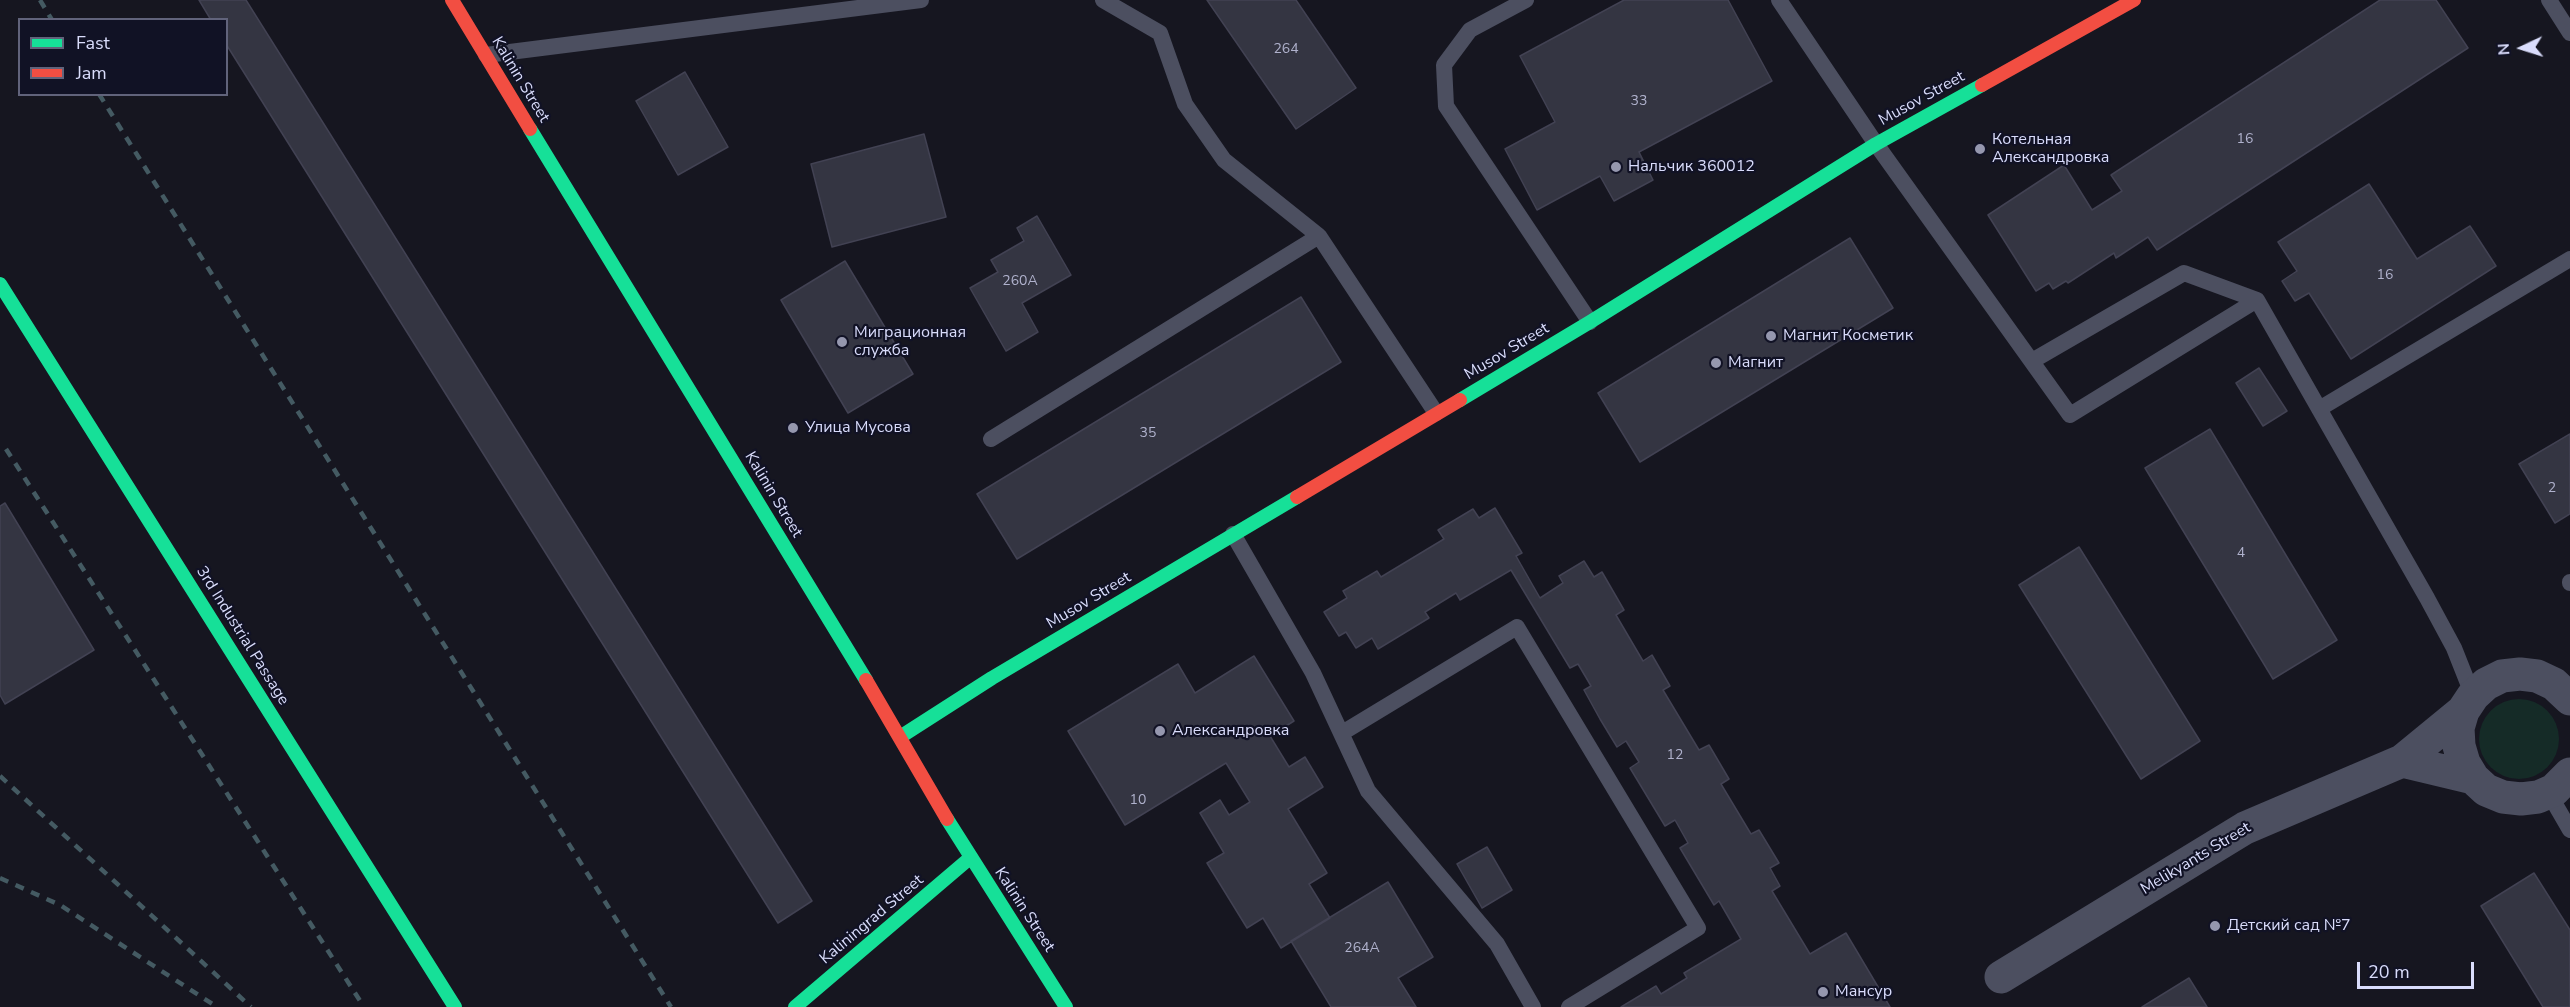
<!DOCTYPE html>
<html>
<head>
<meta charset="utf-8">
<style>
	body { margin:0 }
	#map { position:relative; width:2570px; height:1007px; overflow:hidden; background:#161620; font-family:"Nunito Sans",sans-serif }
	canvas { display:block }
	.legend { position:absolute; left:18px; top:18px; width:210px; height:78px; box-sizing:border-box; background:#111225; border:2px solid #61637b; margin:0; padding:8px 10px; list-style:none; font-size:18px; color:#d9dcfb }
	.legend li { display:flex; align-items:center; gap:12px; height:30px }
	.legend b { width:30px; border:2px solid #61637b }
	.north { position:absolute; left:2492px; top:18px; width:60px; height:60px; -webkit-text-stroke:4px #111225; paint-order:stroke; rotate:266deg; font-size:16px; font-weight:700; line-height:24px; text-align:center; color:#d9dcfb }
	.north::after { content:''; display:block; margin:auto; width:21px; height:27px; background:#d9dcfb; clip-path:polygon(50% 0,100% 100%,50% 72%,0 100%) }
	.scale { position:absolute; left:2357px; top:962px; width:117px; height:27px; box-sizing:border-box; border:3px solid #d9dcfb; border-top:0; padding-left:8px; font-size:18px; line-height:21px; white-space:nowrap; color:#d9dcfb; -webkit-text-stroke:4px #111225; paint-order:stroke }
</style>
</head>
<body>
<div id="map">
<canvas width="2570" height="1007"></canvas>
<ul class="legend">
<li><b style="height:8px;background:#16e098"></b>Fast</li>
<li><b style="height:8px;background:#f24e42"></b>Jam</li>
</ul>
<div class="north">N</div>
<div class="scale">20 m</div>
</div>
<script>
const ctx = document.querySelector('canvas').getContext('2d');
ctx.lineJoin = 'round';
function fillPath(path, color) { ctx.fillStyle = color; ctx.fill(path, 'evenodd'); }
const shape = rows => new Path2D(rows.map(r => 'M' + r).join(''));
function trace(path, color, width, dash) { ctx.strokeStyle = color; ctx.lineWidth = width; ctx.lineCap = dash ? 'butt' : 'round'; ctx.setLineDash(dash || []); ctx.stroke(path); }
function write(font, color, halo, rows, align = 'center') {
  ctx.font = font + ' "Nunito Sans",sans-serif'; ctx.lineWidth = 4.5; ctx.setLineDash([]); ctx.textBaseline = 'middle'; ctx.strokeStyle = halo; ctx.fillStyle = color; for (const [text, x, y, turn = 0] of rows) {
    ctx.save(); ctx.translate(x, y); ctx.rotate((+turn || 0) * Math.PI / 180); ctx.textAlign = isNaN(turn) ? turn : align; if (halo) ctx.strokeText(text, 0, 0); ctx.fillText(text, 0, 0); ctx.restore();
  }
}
fillPath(shape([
	'2479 739a40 40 0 1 1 80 0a40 40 0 1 1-80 0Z'
]), '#152b27');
const building = shape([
	[199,0,246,0,812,901,778,923,226,44,226,20,211,20,199,0],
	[1207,0,1296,0,1356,88,1296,129,1207,0],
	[1624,0,1728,0,1772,81,1639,152,1653,180,1614,201,1600,176,1537,210,1505,149,1555,122,1520,56,1624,0],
	[2380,0,2436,0,2468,48,2157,250,2148,237,2116,258,2114,253,2068,283,2066,281,2053,289,2049,283,2036,291,1988,215,2064,165,2092,210,2122,191,2111,175,2380,0],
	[685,72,728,147,678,175,636,101,685,72],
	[924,134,946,217,832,247,811,164,924,134],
	[2369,184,2417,259,2470,226,2496,266,2351,359,2309,293,2295,301,2282,281,2297,271,2278,242,2369,184],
	[1037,216,1071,275,1022,303,1038,332,1006,351,970,288,998,272,991,260,1024,241,1017,228,1037,216],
	[1850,238,1893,308,1640,462,1598,393,1850,238],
	[845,261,913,374,848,413,781,300,845,261],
	[1301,297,1341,362,1017,559,977,494,1301,297],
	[2259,368,2287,411,2263,426,2236,383,2259,368],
	[2210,429,2337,640,2273,679,2145,468,2210,429],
	[2570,434,2570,514,2555,523,2519,464,2570,434],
	[5,503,94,650,5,704,0,695,0,506,5,503],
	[1495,508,1522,553,1516,556,1540,598,1563,583,1559,576,1584,561,1594,577,1602,572,1624,610,1616,615,1643,661,1652,655,1670,686,1663,690,1699,750,1709,745,1729,779,1721,784,1751,834,1759,830,1779,863,1770,868,1780,886,1772,891,1810,954,1846,933,1890,1007,1621,1007,1656,986,1661,994,1687,978,1684,973,1741,939,1719,901,1714,905,1680,848,1688,843,1675,820,1665,826,1630,768,1639,762,1626,741,1617,747,1600,719,1584,690,1591,686,1578,664,1570,668,1511,570,1460,600,1456,593,1425,612,1429,618,1378,649,1372,638,1356,648,1346,632,1339,636,1324,612,1347,598,1343,591,1377,571,1381,577,1444,539,1438,530,1473,509,1479,518,1495,508],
	[2079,547,2200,741,2141,779,2019,585,2079,547],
	[1254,656,1294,721,1270,736,1289,767,1305,757,1323,787,1288,809,1327,873,1309,884,1330,918,1281,948,1263,918,1247,928,1207,863,1224,853,1200,813,1220,800,1229,815,1250,802,1226,763,1125,825,1068,731,1178,664,1195,693,1254,656],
	[1487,847,1512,890,1482,908,1457,864,1487,847],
	[2534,873,2570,930,2570,1007,2543,1007,2481,906,2534,873],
	[1388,882,1433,957,1398,978,1416,1007,1331,1007,1291,941,1388,882],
	[2189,978,2207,1007,2142,1007,2189,978]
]);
fillPath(building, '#343542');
trace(building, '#424253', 1.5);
trace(shape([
	[1103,0,1160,33,1185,104,1224,160,1319,236],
	[1526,0,1470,30,1444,65,1446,106,1590,322],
	[1779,0,1876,144,2070,415,2257,300,2427,598,2454,648,2473,696],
	[2549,0,2570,33],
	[486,55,921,0],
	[2032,361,2184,273,2257,300],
	[2319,409,2570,259],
	[991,439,1319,236,1436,413],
	[1233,534,1313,673,1368,791,1497,944,1533,1007],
	[2570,582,2570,583],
	[1342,733,1517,627,1698,928,1569,1007],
	[2548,792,2570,830]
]), '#4c4f60', 16);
trace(shape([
	[2570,699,2554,684,2537,676,2520,674,2502,676,2486,684,2473,696,2463,711,2458,728,2459,746,2464,763,2473,778,2486,790,2503,797,2521,799,2538,797,2554,790,2570,774],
	[2463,711,2402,761,2473,778],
	[2001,977,2245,828,2402,761]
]), '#4c4f60', 33);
trace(shape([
	[530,129,866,680],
	[0,284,455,1007],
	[1460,400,1590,322,1876,144,1982,85],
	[900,737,992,678,1297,497],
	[947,819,1066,1007],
	[795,1007,970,858]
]), '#16e098', 14);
trace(shape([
	[452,0,530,129],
	[1982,85,2134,0],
	[1297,497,1460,400],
	[866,680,947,819]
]), '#f24e42', 14);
trace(shape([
	[40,0,52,20],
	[99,94,671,1007],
	[6,449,364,1007],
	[0,776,251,1007],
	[0,878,60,905,217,1007]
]), '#445a62', 4.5, [9, 8]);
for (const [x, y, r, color] of [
	[1980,149,6,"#9597ae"],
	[1616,167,6,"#9597ae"],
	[1771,336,6,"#9597ae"],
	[842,342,6,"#9597ae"],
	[1716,363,6,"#9597ae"],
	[793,428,6,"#9597ae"],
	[1160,731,6,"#9597ae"],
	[2215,926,6,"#9597ae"],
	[1823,992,6,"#9597ae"]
]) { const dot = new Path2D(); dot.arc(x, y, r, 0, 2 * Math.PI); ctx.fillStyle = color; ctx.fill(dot); trace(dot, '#111225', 2); }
write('14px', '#b0b2cd', null, [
	["264",1286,50],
	["33",1639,102],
	["16",2245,140],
	["16",2385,276],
	["260А",1020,282],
	["35",1148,434],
	["2",2552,489],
	["4",2241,554],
	["12",1675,756],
	["10",1138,801],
	["264А",1362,949]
]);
write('16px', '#d9dcfb', '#111225', [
	["Kalinin Street",520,80,59],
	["Musov Street",1922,99,-29],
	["Musov Street",1507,352,-31],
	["Kalinin Street",773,495,59],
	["Musov Street",1089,601,-31],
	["3rd Industrial Passage",242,636,58],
	["Melikyants Street",2196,859,-31],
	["Kalinin Street",1024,910,57],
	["Kaliningrad Street",872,920,-40]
]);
write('16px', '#d9dcfb', '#111225', [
	["Котельная",1992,140],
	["Александровка",1992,158],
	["Нальчик 360012",1628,167],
	["Миграционная",854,333],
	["служба",854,351],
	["Магнит Косметик",1783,336],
	["Магнит",1728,363],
	["Улица Мусова",805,428],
	["Александровка",1172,731],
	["Детский сад №7",2227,926],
	["Мансур",1835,992]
], 'left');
</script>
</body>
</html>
